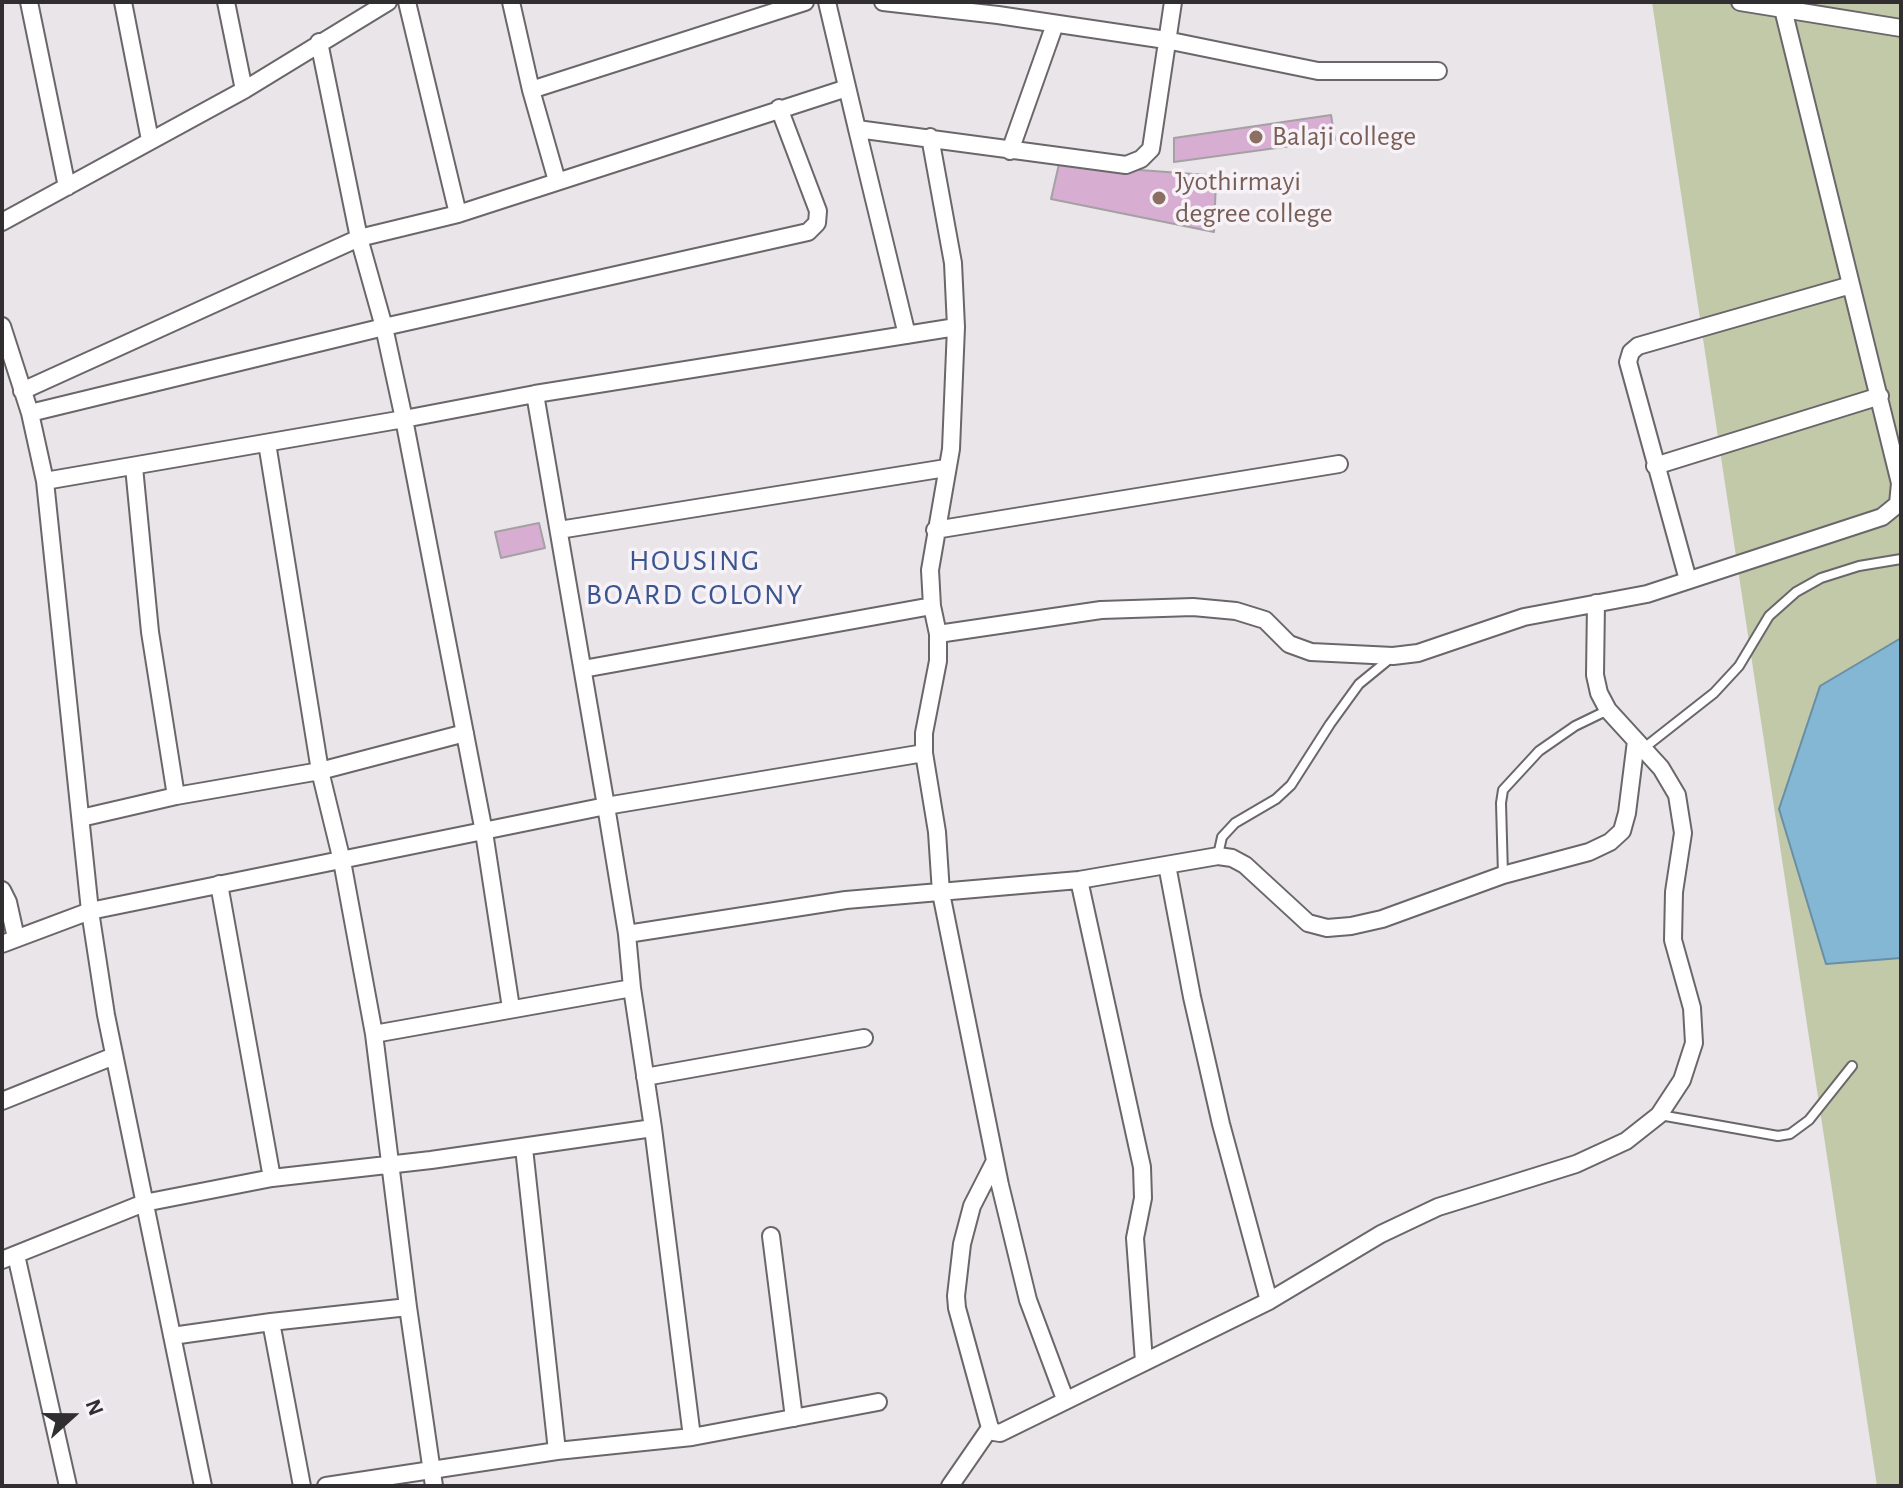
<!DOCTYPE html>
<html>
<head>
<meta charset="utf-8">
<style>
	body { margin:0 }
	#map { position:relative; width:1903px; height:1488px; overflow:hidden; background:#e9e5e9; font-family:"Alegreya Sans",sans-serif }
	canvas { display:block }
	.frame { position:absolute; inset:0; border:4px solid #302e30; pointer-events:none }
	.north { position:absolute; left:32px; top:1376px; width:80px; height:80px; -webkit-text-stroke:6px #f7f2f7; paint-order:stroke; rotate:69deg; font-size:22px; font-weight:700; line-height:32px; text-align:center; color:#302e30 }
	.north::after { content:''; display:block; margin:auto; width:28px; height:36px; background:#302e30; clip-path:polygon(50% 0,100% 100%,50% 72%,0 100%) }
</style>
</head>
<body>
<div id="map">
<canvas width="1903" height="1488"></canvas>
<div class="frame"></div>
<div class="north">N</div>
</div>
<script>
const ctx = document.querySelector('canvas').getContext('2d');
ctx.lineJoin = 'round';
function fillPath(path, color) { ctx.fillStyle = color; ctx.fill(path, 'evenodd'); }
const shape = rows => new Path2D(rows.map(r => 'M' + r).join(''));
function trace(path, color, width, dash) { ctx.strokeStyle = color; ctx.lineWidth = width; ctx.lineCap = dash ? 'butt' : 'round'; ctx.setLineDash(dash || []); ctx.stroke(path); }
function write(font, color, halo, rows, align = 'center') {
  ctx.font = font + ' "Alegreya Sans",sans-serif'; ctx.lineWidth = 7; ctx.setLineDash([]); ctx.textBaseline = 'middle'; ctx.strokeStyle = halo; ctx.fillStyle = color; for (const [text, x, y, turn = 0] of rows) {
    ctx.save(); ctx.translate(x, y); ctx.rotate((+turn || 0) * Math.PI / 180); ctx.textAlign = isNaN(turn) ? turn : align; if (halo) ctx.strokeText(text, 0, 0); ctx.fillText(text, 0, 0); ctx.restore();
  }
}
fillPath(shape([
	[1652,2,1901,2,1901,1486,1877,1486]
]), '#c1c9a9');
const water = shape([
	[1901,638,1901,958,1826,964,1779,809,1820,686,1901,638]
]);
fillPath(water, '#83b7d4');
trace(water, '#6a8ea3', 2);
const building = shape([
	[1331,115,1335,140,1174,162,1174,138,1331,115],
	[1059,164,1207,175,1216,179,1214,232,1051,199,1059,164],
	[539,523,545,548,501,558,495,532,539,523]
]);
fillPath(building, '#d7add2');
trace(building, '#a4a0a4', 2);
const service = shape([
	[1644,748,1714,693,1739,666,1769,616,1796,592,1821,578,1859,566,1901,559],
	[1218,855,1222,837,1235,823,1276,799,1291,785,1330,724,1359,684,1392,657],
	[1503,875,1501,803,1503,790,1539,751,1575,726,1608,710],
	[1660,1115,1778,1136,1790,1134,1809,1120,1852,1066]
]);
const minor = shape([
	[29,2,67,187],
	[123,2,150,140],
	[226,2,244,90],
	[407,2,458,214],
	[511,2,531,90,557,181],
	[827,2,857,129,1126,165,1141,159,1151,149,1173,2],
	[883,2,998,15,1166,40,1318,71,1438,71],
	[1740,2,1901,28],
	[319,42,359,238,384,327,404,419,535,394,956,327],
	[531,90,805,2],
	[857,129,907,335],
	[930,137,953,263,956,327,951,449,930,570,932,606,938,634,938,661,924,733,924,753,937,832,941,893,1000,1185,1028,1300,1065,1399],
	[1010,151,1055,24],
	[2,222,244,90,388,2],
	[2,326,30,413,45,481,90,911,106,1015,203,1486],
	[22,391,359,238,458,214,847,88],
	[30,413,384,327,808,232,817,223,818,211,779,108],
	[267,443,320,771,342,861,374,1034,408,1307,434,1486],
	[1655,466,1880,396],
	[134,467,150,632,176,796],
	[45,481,404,419,484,832,511,1008],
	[559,530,946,468],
	[935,530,1339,464],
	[1688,580,1628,362,1631,352,1638,346,1851,285],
	[938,634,1101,610,1193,607,1236,611,1265,620,1289,644,1311,652,1393,656,1418,653,1524,617,1647,594,1882,517,1898,504,1900,483,1783,9],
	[583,669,932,606],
	[81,818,176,796,320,771,465,733],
	[1167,865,1192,997,1221,1124,1269,1301],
	[1079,880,1142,1167,1143,1198,1135,1238,1144,1362],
	[219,884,272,1178],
	[2,890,8,902,16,938],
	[627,934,846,900,1079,880,1218,856,1232,858,1245,865,1308,923,1327,928,1351,926,1382,919,1503,875,1589,852,1610,842,1622,831,1627,813,1636,741],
	[2,944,90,911,606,806,535,394],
	[374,1034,632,988],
	[645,1077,864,1038],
	[2,1101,114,1056],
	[653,1128,632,988,627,934,606,806,924,753],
	[524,1148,557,1451],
	[995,1161,972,1206,962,1244,956,1296,957,1308,990,1428,994,1432,1000,1433,1269,1301,1381,1234,1438,1207,1576,1164,1626,1141,1659,1115,1682,1080,1694,1043,1692,1008,1673,940,1674,892,1683,833,1677,795,1661,768,1608,710,1599,693,1595,675,1596,603],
	[771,1236,794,1418],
	[16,1255,68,1486],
	[2,1260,144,1203,272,1178,431,1160,653,1128,692,1437,557,1451,326,1486],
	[271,1322,302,1486],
	[172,1336,271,1322,408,1307],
	[692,1437,878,1402],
	[950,1486,990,1428]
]);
trace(service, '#6a666a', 12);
trace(minor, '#6a666a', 20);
trace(service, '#fff', 8);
trace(minor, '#fff', 16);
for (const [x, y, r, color] of [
	[1256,137,8,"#8d6e63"],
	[1159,198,8,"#8d6e63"]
]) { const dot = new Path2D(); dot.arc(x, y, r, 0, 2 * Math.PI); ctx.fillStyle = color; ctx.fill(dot); trace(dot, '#f7f2f7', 3); }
write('28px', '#785e54', '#f7f2f7', [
	["Balaji college",1272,137],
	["Jyothirmayi",1175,182],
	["degree college",1175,214]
], 'left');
ctx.letterSpacing = '2px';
write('30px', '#3a558f', '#f7f2f7', [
	["HOUSING",695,561],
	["BOARD COLONY",695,595]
]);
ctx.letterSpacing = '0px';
</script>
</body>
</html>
